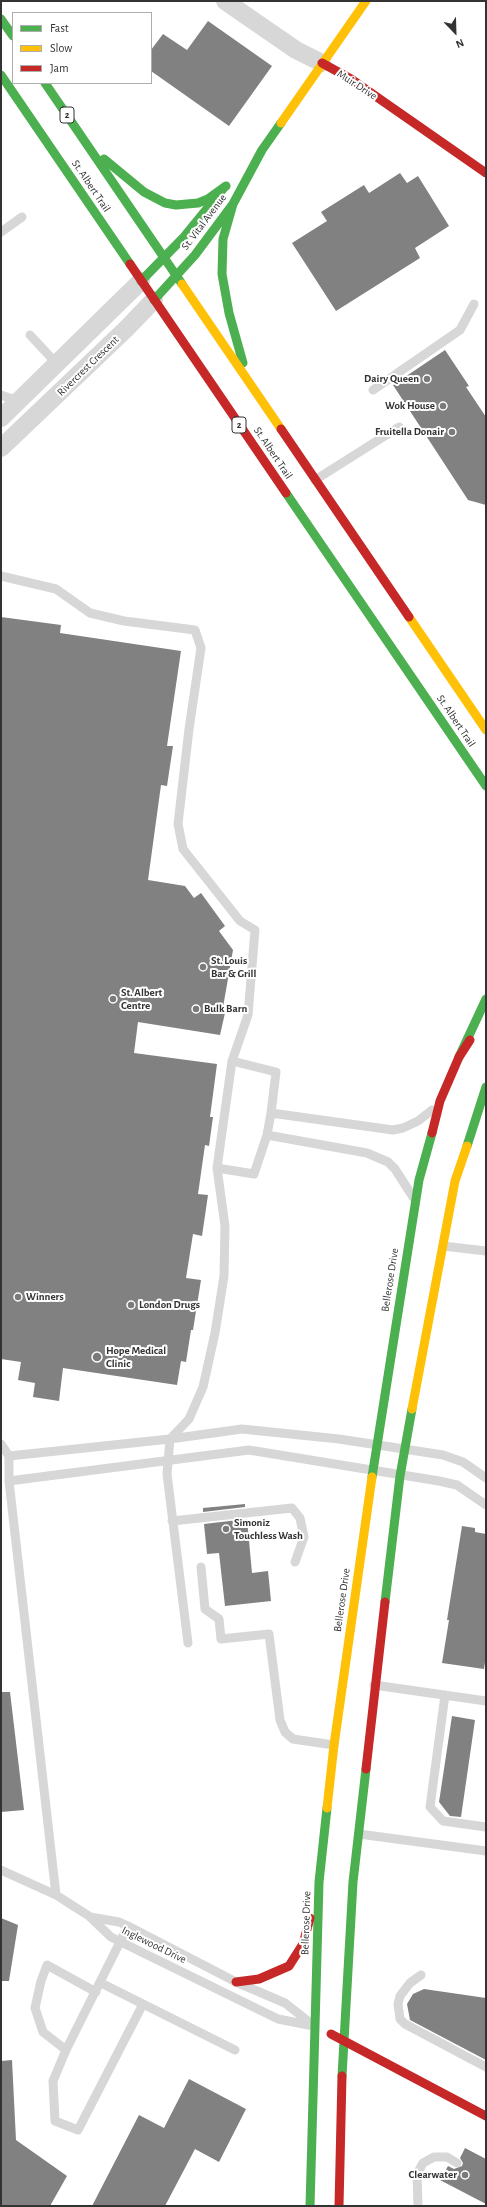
<!DOCTYPE html>
<html>
<head>
<meta charset="utf-8">
<style>
	body { margin:0 }
	#map { position:relative; width:487px; height:2207px; overflow:hidden; background:#fff; font-family:"Alegreya Sans",sans-serif }
	canvas { display:block }
	.frame { position:absolute; inset:0; border:2px solid #333; pointer-events:none }
	.legend { position:absolute; left:12px; top:12px; width:140px; height:72px; box-sizing:border-box; background:#fff; border:1px solid #adadad; margin:0; padding:5px 7px; list-style:none; font-size:12px; color:#333 }
	.legend li { display:flex; align-items:center; gap:8px; height:20px }
	.legend b { width:20px; border:1px solid #adadad }
	.north { position:absolute; left:435px; top:12px; width:40px; height:40px; -webkit-text-stroke:3px #fff; paint-order:stroke; rotate:157deg; font-size:11px; font-weight:700; line-height:16px; text-align:center; color:#333 }
	.north::after { content:''; display:block; margin:auto; width:14px; height:18px; background:#333; clip-path:polygon(50% 0,100% 100%,50% 72%,0 100%) }
</style>
</head>
<body>
<div id="map">
<canvas width="487" height="2207"></canvas>
<div class="frame"></div>
<ul class="legend">
<li><b style="height:5px;background:#4caf50"></b>Fast</li>
<li><b style="height:5px;background:#ffc107"></b>Slow</li>
<li><b style="height:5px;background:#c62828"></b>Jam</li>
</ul>
<div class="north">N</div>
</div>
<script>
const ctx = document.querySelector('canvas').getContext('2d');
ctx.lineJoin = 'round';
function fillPath(path, color) { ctx.fillStyle = color; ctx.fill(path, 'evenodd'); }
const shape = rows => new Path2D(rows.map(r => 'M' + r).join(''));
function trace(path, color, width, dash) { ctx.strokeStyle = color; ctx.lineWidth = width; ctx.lineCap = dash ? 'butt' : 'round'; ctx.setLineDash(dash || []); ctx.stroke(path); }
function write(font, color, halo, rows, align = 'center') {
  ctx.font = font + ' "Alegreya Sans",sans-serif'; ctx.lineWidth = 4; ctx.setLineDash([]); ctx.textBaseline = 'middle'; ctx.strokeStyle = halo; ctx.fillStyle = color; for (const [text, x, y, turn = 0] of rows) {
    ctx.save(); ctx.translate(x, y); ctx.rotate((+turn || 0) * Math.PI / 180); ctx.textAlign = isNaN(turn) ? turn : align; if (halo) ctx.strokeText(text, 0, 0); ctx.fillText(text, 0, 0); ctx.restore();
  }
}
fillPath(shape([
	[208,21,272,66,229,126,151,71,151,50,163,34,187,50],
	[400,173,407,183,418,176,449,226,415,248,420,258,336,311,292,243,327,221,321,212,364,185,369,193],
	[445,350,469,386,466,387,486,417,486,505,468,500,393,385],
	[1,617,61,625,60,633,181,651,167,746,173,746,167,786,161,785,148,880,185,886,194,898,201,893,225,926,219,931,233,950,222,1013,225,1013,220,1035,138,1022,134,1053,217,1064,210,1117,213,1117,209,1146,205,1145,198,1194,208,1195,202,1236,193,1234,186,1278,201,1280,193,1330,191,1330,186,1362,181,1361,177,1385,63,1368,59,1401,33,1397,35,1383,18,1380,21,1362,1,1359],
	[245,1504,245,1507,203,1512,203,1508],
	[247,1519,252,1573,268,1571,271,1601,225,1606,219,1553,207,1554,204,1524],
	[462,1526,475,1528,475,1532,486,1534,486,1655,484,1669,442,1663,449,1620,447,1620],
	[1,1692,10,1692,24,1810,1,1812],
	[452,1716,475,1720,461,1817,450,1816,439,1802],
	[1,1918,18,1925,9,1981,1,1981],
	[424,1989,486,1998,486,2060,410,2020,407,2004,413,1994],
	[12,2060,16,2140,67,2176,50,2206,1,2206,1,2061],
	[189,2079,246,2109,219,2162,195,2149,165,2206,92,2206,139,2115,164,2128],
	[465,2148,486,2159,486,2204,440,2180,448,2166,454,2169,462,2166,463,2163,460,2158]
]), '#818181');
trace(shape([
	[1,232,22,217],
	[30,335,57,364],
	[373,390,460,330,474,304],
	[1,395,18,401],
	[315,480,399,427],
	[1,576,56,589,90,613,124,621,195,630,201,648,189,729,178,824,183,849,240,921,255,930,248,1015,232,1061,217,1168,225,1226,224,1276,215,1333,203,1387,189,1419,170,1439,167,1474,188,1643],
	[271,1113,393,1130,403,1128,418,1121,432,1110],
	[267,1135,367,1153,388,1162,395,1169,413,1197],
	[217,1168,254,1174,267,1135,271,1113,276,1072,232,1061],
	[443,1246,486,1251],
	[1,1444,9,1456,9,1481,56,1895,89,1916,111,1937,121,1942,278,2019,314,2026],
	[9,1456,170,1439,242,1429,339,1439,443,1455,463,1462,486,1478],
	[9,1481,249,1450,439,1481,457,1485,486,1505],
	[172,1521,292,1508,300,1518,304,1537,295,1562],
	[201,1567,205,1609,219,1619,221,1639,269,1634,280,1720,285,1732,293,1739,334,1745],
	[374,1685,486,1701],
	[445,1695,430,1807,443,1821,486,1827],
	[359,1834,486,1851],
	[1,1870,56,1895],
	[90,1917,119,1922,128,1926,236,1982,285,2003,313,2025],
	[128,1926,66,2050,53,2081,55,2121,78,2130,143,2004,235,2050],
	[421,1975,410,1983,400,1996,398,2004,400,2019,405,2024,486,2067],
	[101,1983,143,2004],
	[66,2050,43,2032,35,2008,41,1981,47,1965,96,1992],
	[418,2206,417,2174,423,2163,434,2157,447,2157,457,2163]
]), '#d7d7d7', 9);
trace(shape([
	[225,1,296,50,322,63],
	[1,418,141,281],
	[1,448,126,329,154,300]
]), '#d7d7d7', 18);
trace(shape([
	[1,19,13,36],
	[1,75,130,264],
	[45,83,182,284],
	[104,159,144,192,165,203,176,205,198,203,208,199,226,186],
	[233,204,223,239,222,274,229,313,243,363],
	[141,281,183,238,223,189],
	[154,300,195,255,233,204,262,150,281,123],
	[286,493,486,786],
	[459,1057,486,999],
	[467,1146,486,1087],
	[372,1477,419,1180,432,1133],
	[385,1602,400,1476,412,1409],
	[342,2076,353,1882,366,1769],
	[310,2206,319,1882,327,1808]
]), '#4caf50', 9);
trace(shape([
	[281,123,366,1],
	[182,284,281,429],
	[409,617,486,730],
	[412,1409,455,1181,467,1146],
	[327,1808,334,1745,372,1477]
]), '#ffc107', 9);
trace(shape([
	[322,63,351,79,486,173],
	[130,264,286,493],
	[281,429,409,617],
	[432,1133,440,1101,459,1057,470,1040],
	[366,1769,385,1602],
	[236,1982,259,1979,289,1966,303,1944,310,1918],
	[331,2034,486,2116],
	[339,2206,342,2076]
]), '#c62828', 9);
for (const [x, y, r, color] of [
	[427,379,4,"#7a7a7a"],
	[443,406,4,"#7a7a7a"],
	[452,432,4,"#7a7a7a"],
	[203,967,4,"#7a7a7a"],
	[113,999,4,"#7a7a7a"],
	[196,1009,4,"#7a7a7a"],
	[18,1297,4,"#7a7a7a"],
	[131,1305,4,"#7a7a7a"],
	[97,1357,5,"#7a7a7a"],
	[226,1529,4,"#7a7a7a"],
	[465,2175,4,"#7a7a7a"]
]) { const dot = new Path2D(); dot.arc(x, y, r, 0, 2 * Math.PI); ctx.fillStyle = color; ctx.fill(dot); trace(dot, '#fff', 1.5); }
for (const [x, y, w] of [
	[67,115,14],
	[239,425,14]
]) { const box = new Path2D(); box.roundRect(x - w / 2, y - 8, w, 16, 3); ctx.fillStyle = '#fff'; ctx.fill(box); trace(box, '#333', 1); }
write('bold 10px', '#333', null, [
	["2",67,115],
	["2",239,425]
]);
write('11px', '#333', '#fff', [
	["Muir Drive",357,85,33],
	["St. Albert Trail",91,186,56],
	["St. Vital Avenue",204,222,-53],
	["Rivercrest Crescent",88,366,-44],
	["St. Albert Trail",273,453,56],
	["St. Albert Trail",456,721,56],
	["Bellerose Drive",390,1280,-81],
	["Bellerose Drive",342,1600,-82],
	["Bellerose Drive",306,1923,-88],
	["Inglewood Drive",154,1945,26]
]);
write('bold 11px', '#333', '#fff', [
	["Dairy Queen",419,379,"right"],
	["Wok House",435,406,"right"],
	["Fruitella Donair",444,432,"right"],
	["St. Louis",211,961],
	["Bar & Grill",211,974],
	["St. Albert",121,993],
	["Centre",121,1006],
	["Bulk Barn",204,1009],
	["Winners",26,1297],
	["London Drugs",139,1305],
	["Hope Medical",106,1351],
	["Clinic",106,1364],
	["Simoniz",234,1523],
	["Touchless Wash",234,1536],
	["Clearwater",457,2175,"right"]
], 'left');
</script>
</body>
</html>
